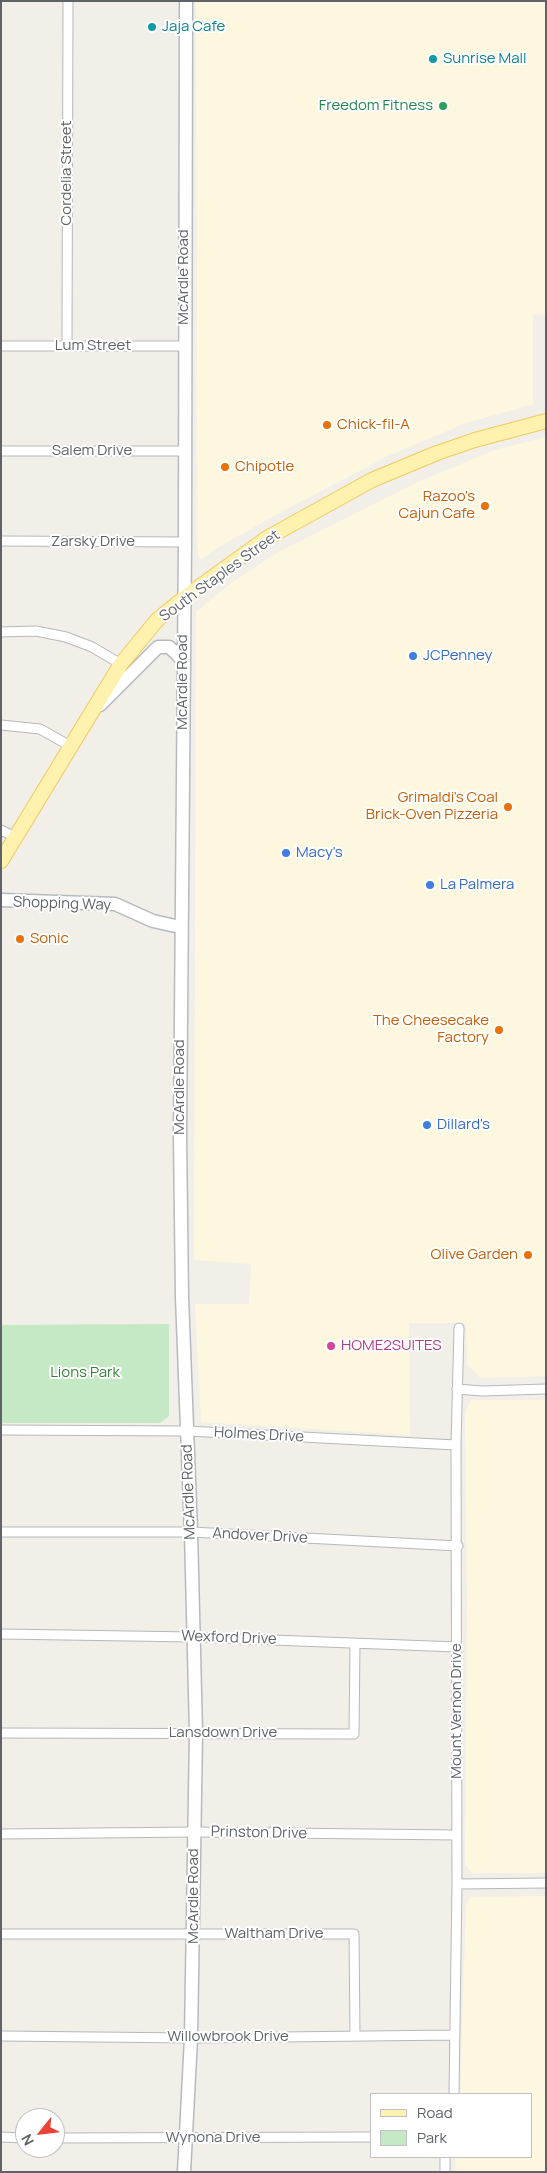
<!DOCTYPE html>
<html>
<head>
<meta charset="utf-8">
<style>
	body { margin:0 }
	#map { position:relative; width:547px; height:2173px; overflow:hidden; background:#f1efe8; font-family:Manrope,sans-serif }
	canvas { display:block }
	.frame { position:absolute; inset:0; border:2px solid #5f6368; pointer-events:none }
	.legend { position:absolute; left:370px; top:2093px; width:162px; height:65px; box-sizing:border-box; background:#fff; border:1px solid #bfc1c3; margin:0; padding:6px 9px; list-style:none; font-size:15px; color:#5f6368 }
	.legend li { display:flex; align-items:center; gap:10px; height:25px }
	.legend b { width:25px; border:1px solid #bfc1c3 }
	.north { position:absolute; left:15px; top:2108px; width:50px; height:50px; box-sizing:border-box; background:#fff; border:1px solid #bfc1c3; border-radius:50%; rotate:241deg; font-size:14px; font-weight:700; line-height:20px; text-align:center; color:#5f6368 }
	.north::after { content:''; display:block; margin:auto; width:18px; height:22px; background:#ea4335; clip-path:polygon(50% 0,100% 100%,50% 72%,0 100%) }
</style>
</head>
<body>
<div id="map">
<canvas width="547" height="2173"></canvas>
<div class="frame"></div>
<ul class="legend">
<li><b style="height:6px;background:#fff2af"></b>Road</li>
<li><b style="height:14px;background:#c5e8c5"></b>Park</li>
</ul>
<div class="north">N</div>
</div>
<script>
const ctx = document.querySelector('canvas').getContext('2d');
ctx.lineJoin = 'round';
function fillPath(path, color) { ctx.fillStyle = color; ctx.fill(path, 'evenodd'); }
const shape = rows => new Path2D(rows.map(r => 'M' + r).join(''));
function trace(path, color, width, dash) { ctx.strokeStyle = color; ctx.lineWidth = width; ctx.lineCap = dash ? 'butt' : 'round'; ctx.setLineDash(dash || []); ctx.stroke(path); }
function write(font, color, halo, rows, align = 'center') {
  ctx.font = font + ' Manrope,sans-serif'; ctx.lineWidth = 4; ctx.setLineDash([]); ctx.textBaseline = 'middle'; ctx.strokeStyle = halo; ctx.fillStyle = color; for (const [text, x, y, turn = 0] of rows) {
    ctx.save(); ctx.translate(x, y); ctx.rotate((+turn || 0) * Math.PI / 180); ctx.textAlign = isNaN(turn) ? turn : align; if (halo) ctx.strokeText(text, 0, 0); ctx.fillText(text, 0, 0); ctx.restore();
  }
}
fillPath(shape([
	[196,1,546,1,546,315,533,314,533,404,463,424,388,456,281,512,219,547,201,559,198,556,197,544],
	[546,437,546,1376,480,1378,467,1364,466,1323,409,1323,410,1435,201,1422,195,1304,249,1304,251,1264,194,1260,196,612,230,584,275,554,420,481,492,451],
	[471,1400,546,1400,546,1873,472,1873,465,1864,467,1605,465,1413],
	[546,1896,546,2172,456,2172,455,2157,531,2157,531,2094,460,2094,466,1907,470,1897]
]), '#fef7e0');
fillPath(shape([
	[169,1324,169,1416,160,1423,1,1423,1,1325]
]), '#c5e8c5');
const street = shape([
	[67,345,68,1],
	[1,346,184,346],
	[1,451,184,451],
	[1,541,185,542],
	[1,632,36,631,66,637,92,647,121,664],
	[1,725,40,729,72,747],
	[1,830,15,837],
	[457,1389,482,1391,546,1389],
	[1,1430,187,1431,456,1445],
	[1,1532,191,1532,458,1546],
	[1,1634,193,1637,457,1647],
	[1,1733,354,1734,355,1644],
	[1,1834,194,1832,457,1835],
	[457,1884,546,1883],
	[1,1934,354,1934,355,2036],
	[1,2036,191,2038,455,2035],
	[454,2094,457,1884,456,1445,459,1328],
	[1,2137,25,2138],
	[55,2138,371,2137],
	[445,2172,445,2157]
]);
const secondary = shape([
	[100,705,158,647,169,647,177,654,184,663],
	[1,900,115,904,153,921,180,927],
	[184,2172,191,2038,196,1733,191,1532,182,1297,180,1136,185,542,186,1]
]);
const primary = shape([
	[1,861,121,664,157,620,184,598,267,538,372,480,437,453,475,440,546,421]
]);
trace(street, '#b5b8bc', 11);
trace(secondary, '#b6babf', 15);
trace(primary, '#f2c960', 16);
trace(street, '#fff', 9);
trace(secondary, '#fff', 12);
trace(primary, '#fff2af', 14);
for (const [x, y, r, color] of [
	[152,27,5,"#0f9aa8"],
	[433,59,5,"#0f9aa8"],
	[443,106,5,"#2e9e5b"],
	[327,425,5,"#e8710a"],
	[225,467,5,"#e8710a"],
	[485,506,5,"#e8710a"],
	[413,656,5,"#3f7fe0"],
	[508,807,5,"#e8710a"],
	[286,853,5,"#3f7fe0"],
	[430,885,5,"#3f7fe0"],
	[20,939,5,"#e8710a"],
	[499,1030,5,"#e8710a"],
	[427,1125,5,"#3f7fe0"],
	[528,1255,5,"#e8710a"],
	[331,1346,5,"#d1479c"]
]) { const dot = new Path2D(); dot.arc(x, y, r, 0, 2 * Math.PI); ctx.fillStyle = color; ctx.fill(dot); trace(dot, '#fff', 2); }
write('15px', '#0d838f', '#fff', [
	["Jaja Cafe",162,27],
	["Sunrise Mall",443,59]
], 'left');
write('15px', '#27864d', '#fff', [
	["Freedom Fitness",433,106]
], 'right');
write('15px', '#5f6368', '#fff', [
	["Cordelia Street",67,173,-90],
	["McArdle Road",184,277,-90],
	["Lum Street",93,346],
	["Salem Drive",92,451],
	["Zarsky Drive",93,542],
	["South Staples Street",220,576,-36],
	["McArdle Road",183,682,-90],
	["Shopping Way",62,904,2],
	["McArdle Road",180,1087,-90],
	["Holmes Drive",259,1435,3],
	["McArdle Road",189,1492,-92],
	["Andover Drive",260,1536,3],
	["Wexford Drive",229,1638,2],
	["Mount Vernon Drive",457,1711,-90],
	["Lansdown Drive",223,1733],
	["Prinston Drive",259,1833,1],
	["McArdle Road",194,1896,-90],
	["Waltham Drive",274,1934],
	["Willowbrook Drive",228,2037],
	["Wynona Drive",213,2138]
]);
write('15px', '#c56008', '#fff', [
	["Chick-fil-A",337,425,"left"],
	["Chipotle",235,467,"left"],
	["Razoo's",475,497],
	["Cajun Cafe",475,514],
	["Grimaldi's Coal",498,798],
	["Brick-Oven Pizzeria",498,815],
	["Sonic",30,939,"left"],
	["The Cheesecake",489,1021],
	["Factory",489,1038],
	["Olive Garden",518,1255]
], 'right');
write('15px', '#366cbe', '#fff', [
	["JCPenney",423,656],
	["Macy's",296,853],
	["La Palmera",440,885],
	["Dillard's",437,1125]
], 'left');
write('15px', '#b23c85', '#fff', [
	["HOME2SUITES",341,1346]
], 'left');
write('15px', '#348238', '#fff', [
	["Lions Park",85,1373]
]);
</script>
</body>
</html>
